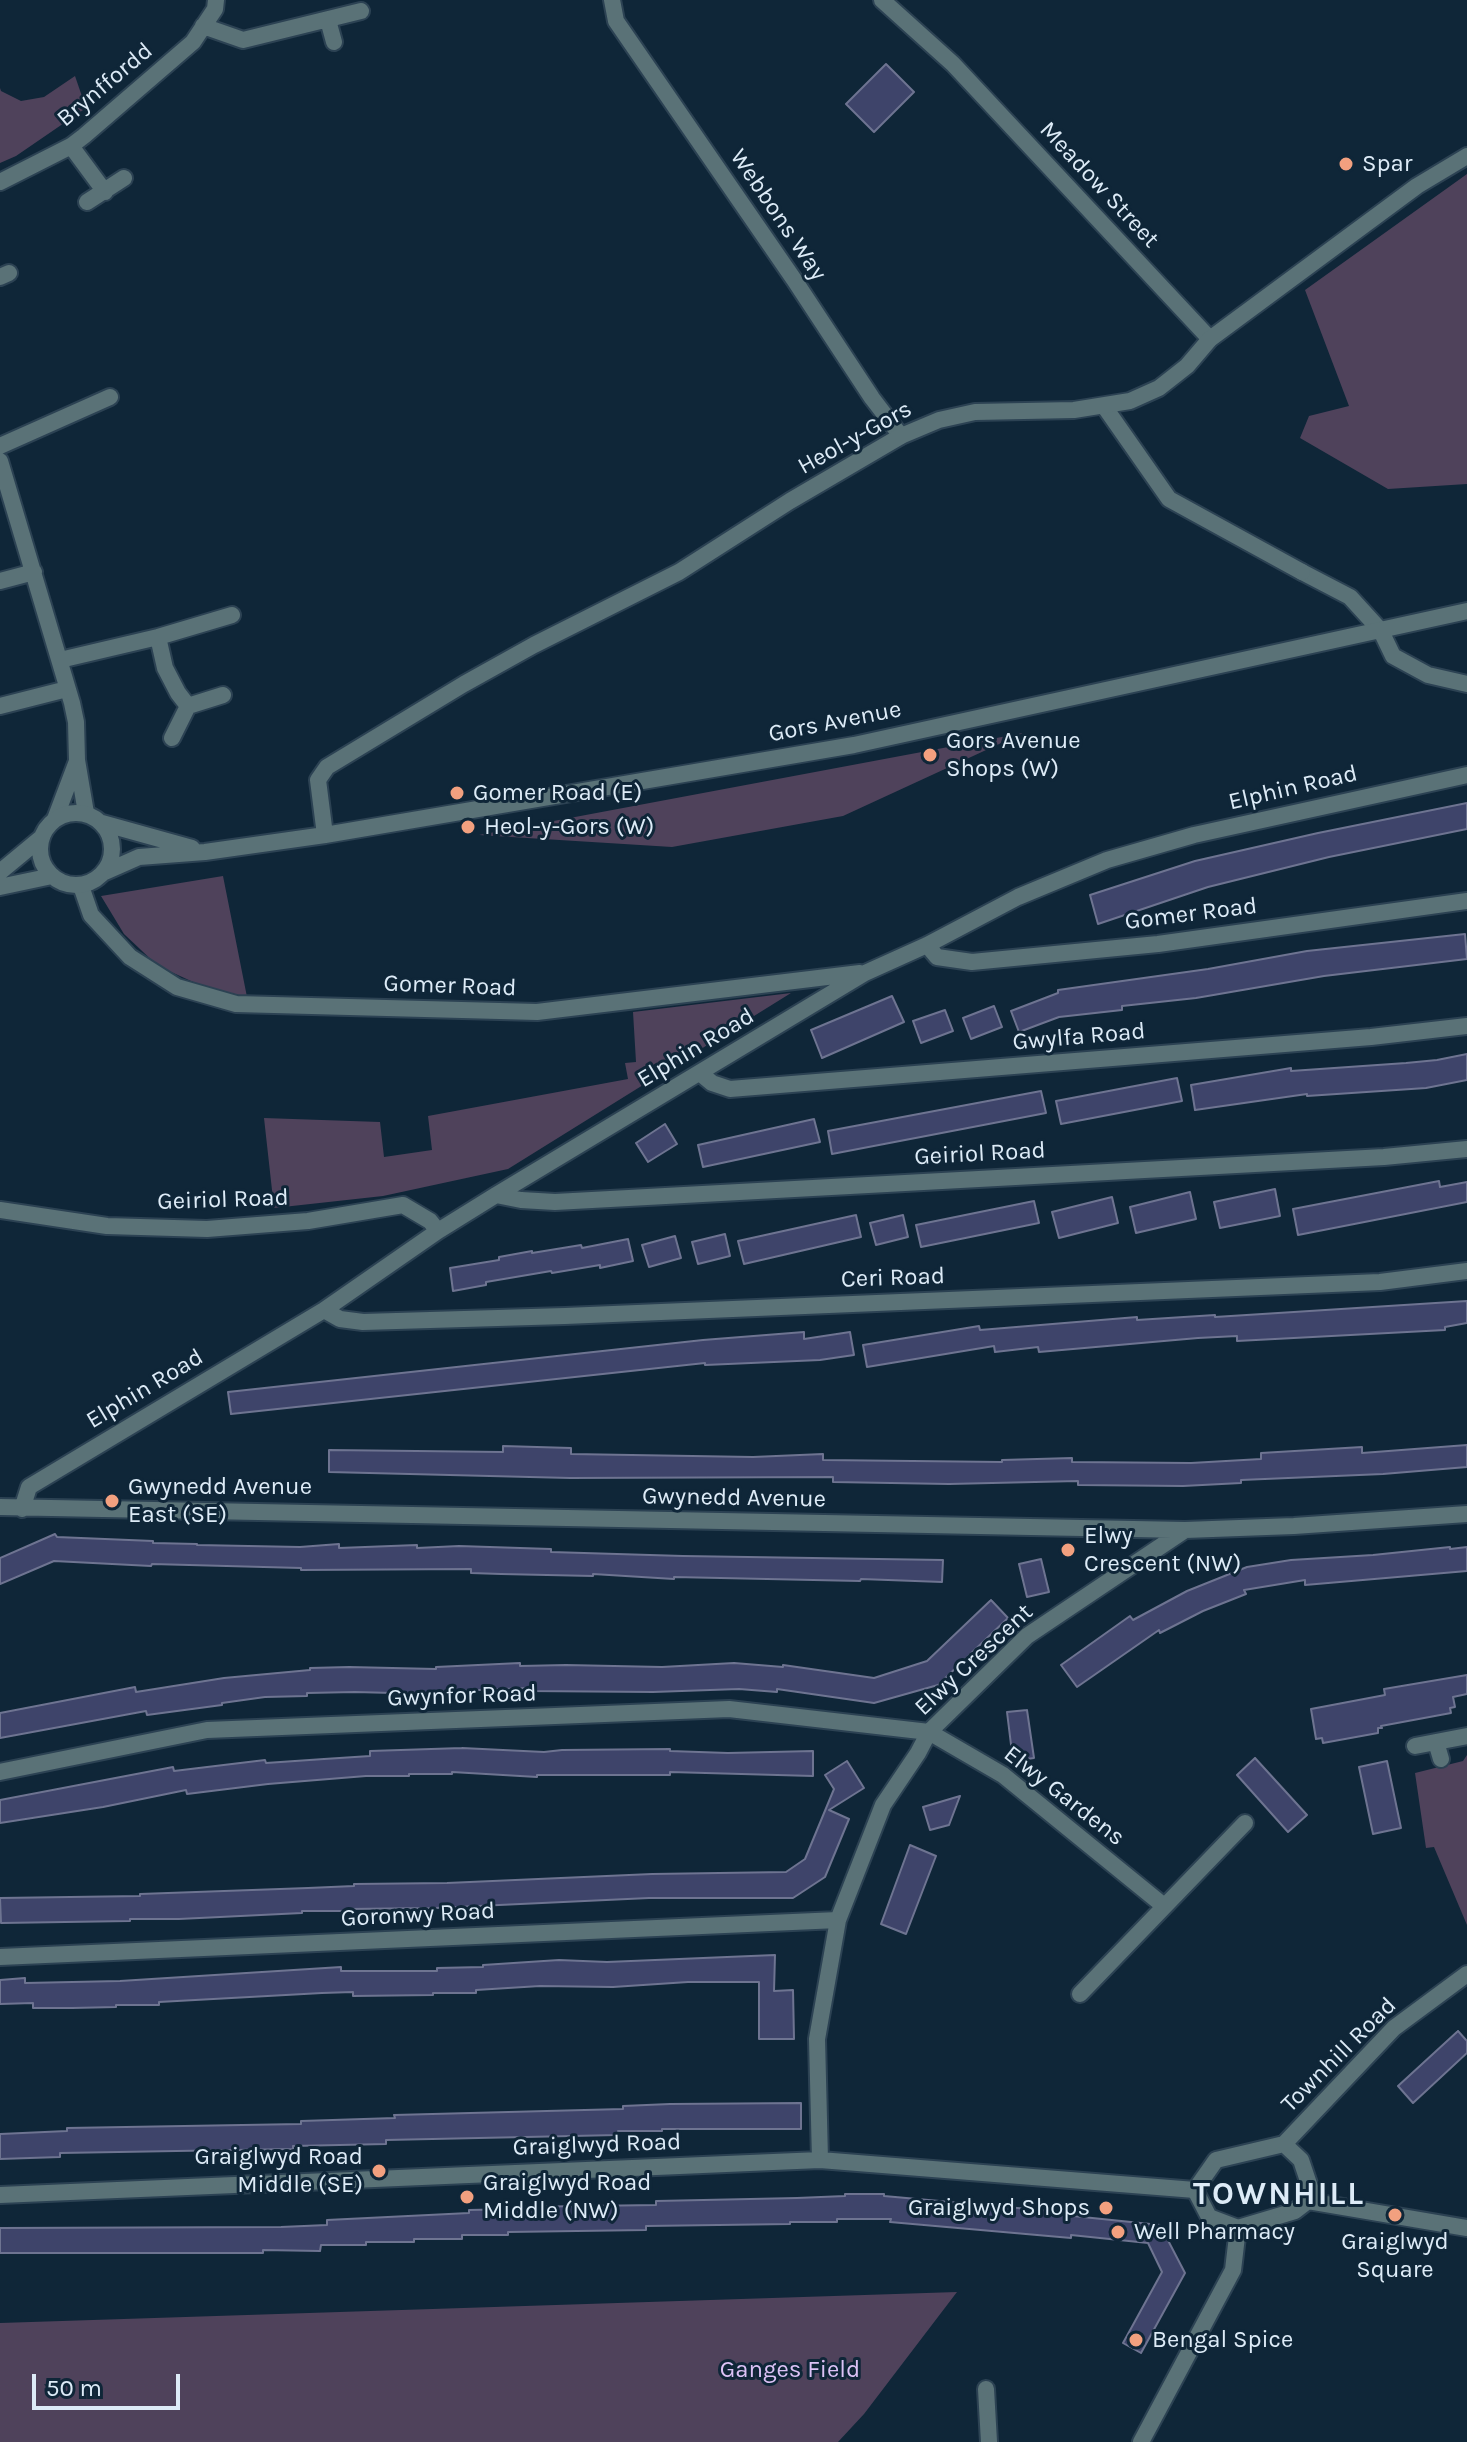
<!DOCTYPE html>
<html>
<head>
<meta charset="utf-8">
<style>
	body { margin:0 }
	#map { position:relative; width:1467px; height:2442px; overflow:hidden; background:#0f2638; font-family:Karla,sans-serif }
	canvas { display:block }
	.scale { position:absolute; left:32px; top:2374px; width:148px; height:36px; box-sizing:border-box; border:4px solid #ddebf7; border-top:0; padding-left:10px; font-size:24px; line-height:28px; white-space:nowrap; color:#ddebf7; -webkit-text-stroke:6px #0f2638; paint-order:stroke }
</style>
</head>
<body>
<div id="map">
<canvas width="1467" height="2442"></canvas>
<div class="scale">50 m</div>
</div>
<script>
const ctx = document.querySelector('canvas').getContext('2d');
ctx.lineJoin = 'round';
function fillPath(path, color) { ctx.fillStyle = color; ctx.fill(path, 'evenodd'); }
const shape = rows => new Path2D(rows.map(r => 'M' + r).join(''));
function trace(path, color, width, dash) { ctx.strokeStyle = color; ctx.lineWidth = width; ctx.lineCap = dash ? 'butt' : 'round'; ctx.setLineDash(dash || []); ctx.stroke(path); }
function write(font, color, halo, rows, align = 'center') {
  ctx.font = font + ' Karla,sans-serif'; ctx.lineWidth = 6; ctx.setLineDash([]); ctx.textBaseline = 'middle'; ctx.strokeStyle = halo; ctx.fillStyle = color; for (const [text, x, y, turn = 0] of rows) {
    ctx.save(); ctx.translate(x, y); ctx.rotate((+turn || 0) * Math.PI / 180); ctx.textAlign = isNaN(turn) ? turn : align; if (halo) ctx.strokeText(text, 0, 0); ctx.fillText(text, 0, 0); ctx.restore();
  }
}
fillPath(shape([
	[75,76,86,108,16,156,0,163,0,88,1,91,21,101,44,97],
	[1467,174,1467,484,1388,489,1300,438,1309,416,1349,406,1305,290],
	[1023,733,843,816,672,847,479,835],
	[223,876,247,997,202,986,158,966,124,934,101,896],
	[791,993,508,1169,383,1196,274,1208,264,1118,380,1122,384,1157,432,1150,428,1116,628,1079,625,1063,636,1062,633,1012],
	[1467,1755,1467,1925,1434,1847,1426,1848,1415,1773,1463,1761],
	[957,2292,864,2414,838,2442,0,2442,0,2323]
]), '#4f425b');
const building = shape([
	[886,64,914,92,874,132,846,104,886,64],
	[1467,803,1467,829,1329,857,1208,887,1098,924,1090,895,1195,861,1318,833,1467,803],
	[1465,934,1467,959,1324,976,1196,998,1122,1006,1122,1010,1059,1017,1019,1032,1011,1011,1058,993,1058,990,1208,969,1307,951,1465,934],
	[892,996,904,1022,822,1058,811,1030,892,996],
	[994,1006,1002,1027,971,1039,963,1018,994,1006],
	[945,1010,953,1031,921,1043,913,1021,945,1010],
	[1467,1054,1467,1080,1426,1088,1307,1096,1307,1094,1195,1110,1191,1085,1291,1068,1291,1071,1406,1063,1437,1060,1467,1054],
	[1177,1078,1182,1101,1061,1124,1056,1101,1177,1078],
	[1041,1091,1046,1113,832,1154,828,1131,1041,1091],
	[814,1119,820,1142,703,1167,698,1145,814,1119],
	[665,1124,677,1144,648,1162,636,1143,665,1124],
	[1439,1181,1440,1187,1467,1182,1467,1202,1298,1235,1293,1209,1439,1181],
	[1275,1189,1280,1216,1220,1228,1214,1202,1275,1189],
	[1190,1192,1196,1219,1136,1233,1130,1207,1190,1192],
	[1112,1197,1118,1223,1059,1238,1052,1212,1112,1197],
	[1034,1201,1039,1223,921,1247,916,1225,1034,1201],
	[856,1215,861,1237,744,1264,738,1241,856,1215],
	[903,1215,908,1237,876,1245,870,1223,903,1215],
	[725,1234,730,1256,698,1264,692,1242,725,1234],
	[675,1236,681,1258,649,1267,642,1245,675,1236],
	[628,1239,633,1261,600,1268,600,1265,552,1273,551,1271,486,1282,486,1285,453,1291,450,1268,499,1260,499,1257,532,1251,532,1253,581,1245,582,1248,628,1239],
	[1467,1301,1467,1323,1445,1327,1445,1330,1237,1341,1237,1336,1198,1338,1039,1352,1038,1347,995,1352,994,1346,867,1367,863,1345,979,1326,980,1330,1137,1317,1137,1320,1215,1315,1215,1317,1467,1301],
	[804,1332,804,1339,850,1332,854,1355,820,1360,705,1365,705,1363,231,1414,228,1392,703,1340,804,1332],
	[1467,1445,1467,1467,1383,1474,1241,1480,1241,1483,1183,1486,1078,1485,1078,1481,949,1484,833,1482,833,1477,570,1478,329,1472,329,1450,503,1452,503,1446,571,1448,571,1454,753,1457,823,1454,823,1460,1002,1462,1002,1460,1072,1458,1072,1462,1191,1463,1261,1459,1261,1453,1362,1447,1362,1453,1467,1445],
	[55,1534,57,1537,153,1541,153,1543,197,1544,197,1545,300,1547,339,1544,339,1548,417,1545,417,1548,459,1546,551,1549,551,1552,683,1556,943,1560,942,1582,861,1579,860,1581,674,1577,674,1579,593,1574,593,1576,501,1574,471,1573,471,1569,301,1570,301,1568,152,1564,151,1566,54,1561,0,1584,0,1558,55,1534],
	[1450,1547,1450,1549,1467,1547,1467,1571,1305,1585,1305,1580,1244,1590,1246,1594,1203,1611,1160,1633,1159,1630,1077,1687,1061,1665,1130,1616,1133,1620,1187,1591,1247,1567,1291,1560,1373,1555,1450,1547],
	[1041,1559,1049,1592,1027,1597,1019,1564,1041,1559],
	[991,1600,1008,1618,938,1685,874,1703,777,1689,777,1692,739,1689,653,1692,528,1691,528,1688,431,1692,431,1694,355,1692,307,1693,307,1696,265,1697,222,1703,222,1705,147,1715,146,1711,0,1738,0,1713,135,1687,136,1692,224,1678,310,1670,310,1668,349,1667,436,1669,436,1667,520,1663,520,1666,566,1665,662,1667,734,1663,783,1667,783,1665,874,1678,927,1661,991,1600],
	[1467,1675,1467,1694,1453,1697,1455,1707,1450,1708,1451,1713,1381,1726,1382,1728,1378,1728,1378,1733,1323,1743,1322,1738,1316,1739,1311,1709,1385,1695,1384,1689,1467,1675],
	[1027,1710,1034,1758,1013,1761,1007,1712,1027,1710],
	[462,1748,544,1752,562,1750,670,1749,670,1751,728,1753,813,1751,813,1776,670,1772,670,1775,537,1775,537,1777,452,1772,452,1774,409,1774,409,1776,366,1776,268,1784,187,1794,186,1790,103,1807,0,1823,0,1800,173,1767,174,1771,265,1760,266,1763,324,1759,370,1756,370,1751,462,1748],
	[1255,1758,1307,1815,1288,1832,1237,1775,1255,1758],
	[847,1761,864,1788,829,1810,849,1819,825,1877,793,1898,649,1898,435,1908,347,1909,347,1911,302,1911,302,1913,179,1919,130,1919,130,1921,1,1923,0,1898,140,1896,140,1894,308,1888,354,1886,354,1884,447,1883,652,1874,786,1872,805,1859,834,1789,825,1775,847,1761],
	[1387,1761,1401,1828,1373,1834,1359,1767,1387,1761],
	[960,1796,949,1825,930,1830,923,1807,960,1796],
	[910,1845,936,1856,906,1934,881,1924,910,1845],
	[775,1955,774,1991,793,1990,794,2039,759,2039,759,1982,688,1982,613,1987,540,1986,476,1990,476,1993,433,1993,433,1995,353,1996,353,1992,322,1993,159,2002,159,2005,116,2005,116,2007,72,2008,33,2008,33,2003,0,2004,0,1980,25,1978,25,1983,120,1981,341,1967,341,1971,437,1971,437,1968,483,1967,483,1965,559,1960,607,1962,775,1955],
	[1458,2031,1467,2041,1467,2053,1413,2103,1398,2086,1458,2031],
	[801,2103,801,2129,662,2129,662,2131,618,2131,618,2135,386,2140,386,2144,293,2146,293,2149,60,2153,60,2157,0,2159,0,2134,67,2131,67,2128,301,2124,301,2121,395,2118,394,2115,623,2109,623,2106,670,2104,801,2103],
	[845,2194,884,2194,884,2196,1073,2213,1073,2216,1160,2225,1185,2273,1141,2353,1123,2343,1162,2272,1148,2243,1071,2235,1071,2238,890,2222,891,2219,837,2219,837,2222,790,2222,790,2224,646,2226,646,2230,508,2232,508,2235,462,2235,462,2239,414,2239,414,2242,366,2242,366,2245,321,2245,320,2251,263,2250,263,2253,0,2253,0,2228,281,2227,327,2225,327,2220,469,2213,469,2210,515,2209,515,2207,656,2205,656,2201,797,2198,845,2196,845,2194]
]);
fillPath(building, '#3e446a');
trace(building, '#6e7491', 2);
const pedestrian = shape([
	[1302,572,1350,597,1381,631]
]);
const minor = shape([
	[612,0,616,21,795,281,872,398,901,436],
	[882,0,953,64,1210,339],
	[328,20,334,42],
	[203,26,243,40,361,11],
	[71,146,105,192],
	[0,182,71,146,84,136,193,42,215,9,216,0],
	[87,202,124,178],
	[0,277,9,273],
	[1104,406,1169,499,1302,572],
	[0,446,110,397],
	[0,461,72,703,76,722,77,760,86,813],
	[0,581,34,572],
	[158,637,165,668,178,693,188,706],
	[60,660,158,637,232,615],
	[0,706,67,689],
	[172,738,188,706,223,695],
	[55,819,77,761],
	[81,886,91,915,130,957,177,987,236,1004,537,1012,860,973],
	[927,945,937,957,972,962,1158,944,1467,901],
	[700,1073,712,1083,730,1089,1371,1037,1467,1026],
	[496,1195,521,1200,555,1202,1384,1157,1467,1149],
	[0,1210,107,1226,207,1229,308,1221,403,1205,430,1221,438,1231],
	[324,1310,340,1319,363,1322,565,1316,1380,1282,1467,1271],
	[0,1507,1185,1530,1294,1526,1467,1514],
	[22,1509,29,1487,324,1310,438,1231,496,1195,865,973,927,945,1018,897,1107,860,1194,835,1467,775],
	[1436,1742,1441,1759],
	[1415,1746,1467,1736],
	[0,1772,207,1730,729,1709,929,1732,1003,1775,1164,1906],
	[0,1957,838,1920],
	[1080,1994,1245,1823],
	[820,2160,817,2039,838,1920,883,1805,918,1753,929,1732,1027,1636,1185,1530],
	[0,2195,820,2160,1195,2190],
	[986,2389,989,2442]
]);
const tertiary = shape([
	[1381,631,1393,656,1428,675,1467,684],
	'40 849a36 36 0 1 1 72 0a36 36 0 1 1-72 0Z',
	[102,823,192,848],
	[325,835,318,780,327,767,464,684,534,645,679,572,790,501,901,436,939,420,975,412,1074,410,1130,401,1159,388,1187,366,1210,339,1417,186,1467,156],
	[0,872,41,838],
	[105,872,139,857,205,852,325,835,854,745,1467,611],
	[0,887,52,876],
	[1284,2144,1301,2160,1311,2190,1308,2201,1295,2211,1238,2228,1209,2217,1195,2190,1216,2160,1284,2144],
	[1284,2144,1394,2028,1467,1974],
	[1308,2201,1467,2228],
	[1141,2442,1233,2270,1238,2228]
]);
trace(pedestrian, '#2c4253', 20);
trace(minor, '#2c4253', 20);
trace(tertiary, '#2c4253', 20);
trace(pedestrian, '#5a7277', 16);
trace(minor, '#5a7277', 16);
trace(tertiary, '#5a7277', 16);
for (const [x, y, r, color] of [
	[1346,164,8,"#f2a07f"],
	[930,755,8,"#f2a07f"],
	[457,793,8,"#f2a07f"],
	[468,827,8,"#f2a07f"],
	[112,1501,8,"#f2a07f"],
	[1068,1550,8,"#f2a07f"],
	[379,2171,8,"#f2a07f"],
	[467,2197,8,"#f2a07f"],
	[1106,2208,8,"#f2a07f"],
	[1395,2215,8,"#f2a07f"],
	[1118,2232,8,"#f2a07f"],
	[1136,2340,8,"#f2a07f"]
]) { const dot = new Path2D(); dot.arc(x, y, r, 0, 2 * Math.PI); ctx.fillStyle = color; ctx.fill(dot); trace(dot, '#0f2638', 3); }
write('24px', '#ddebf7', '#0f2638', [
	["Brynffordd",105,85,-40],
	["Meadow Street",1099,185,47],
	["Webbons Way",778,215,56],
	["Heol-y-Gors",855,438,-29],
	["Gors Avenue",835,722,-11],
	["Elphin Road",1293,788,-13],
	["Gomer Road",1191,914,-7],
	["Gomer Road",450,986,2],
	["Gwylfa Road",1079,1037,-5],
	["Elphin Road",696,1048,-31],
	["Geiriol Road",980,1154,-3],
	["Geiriol Road",223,1200,-2],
	["Ceri Road",893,1278,-2],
	["Elphin Road",145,1389,-31],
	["Gwynedd Avenue",734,1498,1],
	["Elwy Crescent",974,1660,-43],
	["Gwynfor Road",462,1696,-2],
	["Elwy Gardens",1064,1796,38],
	["Goronwy Road",418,1915,-3],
	["Townhill Road",1339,2055,-45],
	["Graiglwyd Road",597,2145,-2]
]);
write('24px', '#ddebf7', '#0f2638', [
	["Spar",1362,164],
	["Gors Avenue",946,741],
	["Shops (W)",946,769],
	["Gomer Road (E)",473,793],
	["Heol-y-Gors (W)",484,827],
	["Gwynedd Avenue",128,1487],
	["East (SE)",128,1515],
	["Elwy",1084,1536],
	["Crescent (NW)",1084,1564],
	["Graiglwyd Road",363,2157,"right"],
	["Middle (SE)",363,2185,"right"],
	["Graiglwyd Road",483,2183],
	["Middle (NW)",483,2211],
	["Graiglwyd Shops",1090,2208,"right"],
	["Well Pharmacy",1134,2232],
	["Graiglwyd",1395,2242,"center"],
	["Square",1395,2270,"center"],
	["Bengal Spice",1152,2340]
], 'left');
write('24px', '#dcc2f6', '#0f2638', [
	["Ganges Field",790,2370]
]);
ctx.letterSpacing = '2px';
write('bold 32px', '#ddebf7', '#0f2638', [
	["TOWNHILL",1279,2195]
]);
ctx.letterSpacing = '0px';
</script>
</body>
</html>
